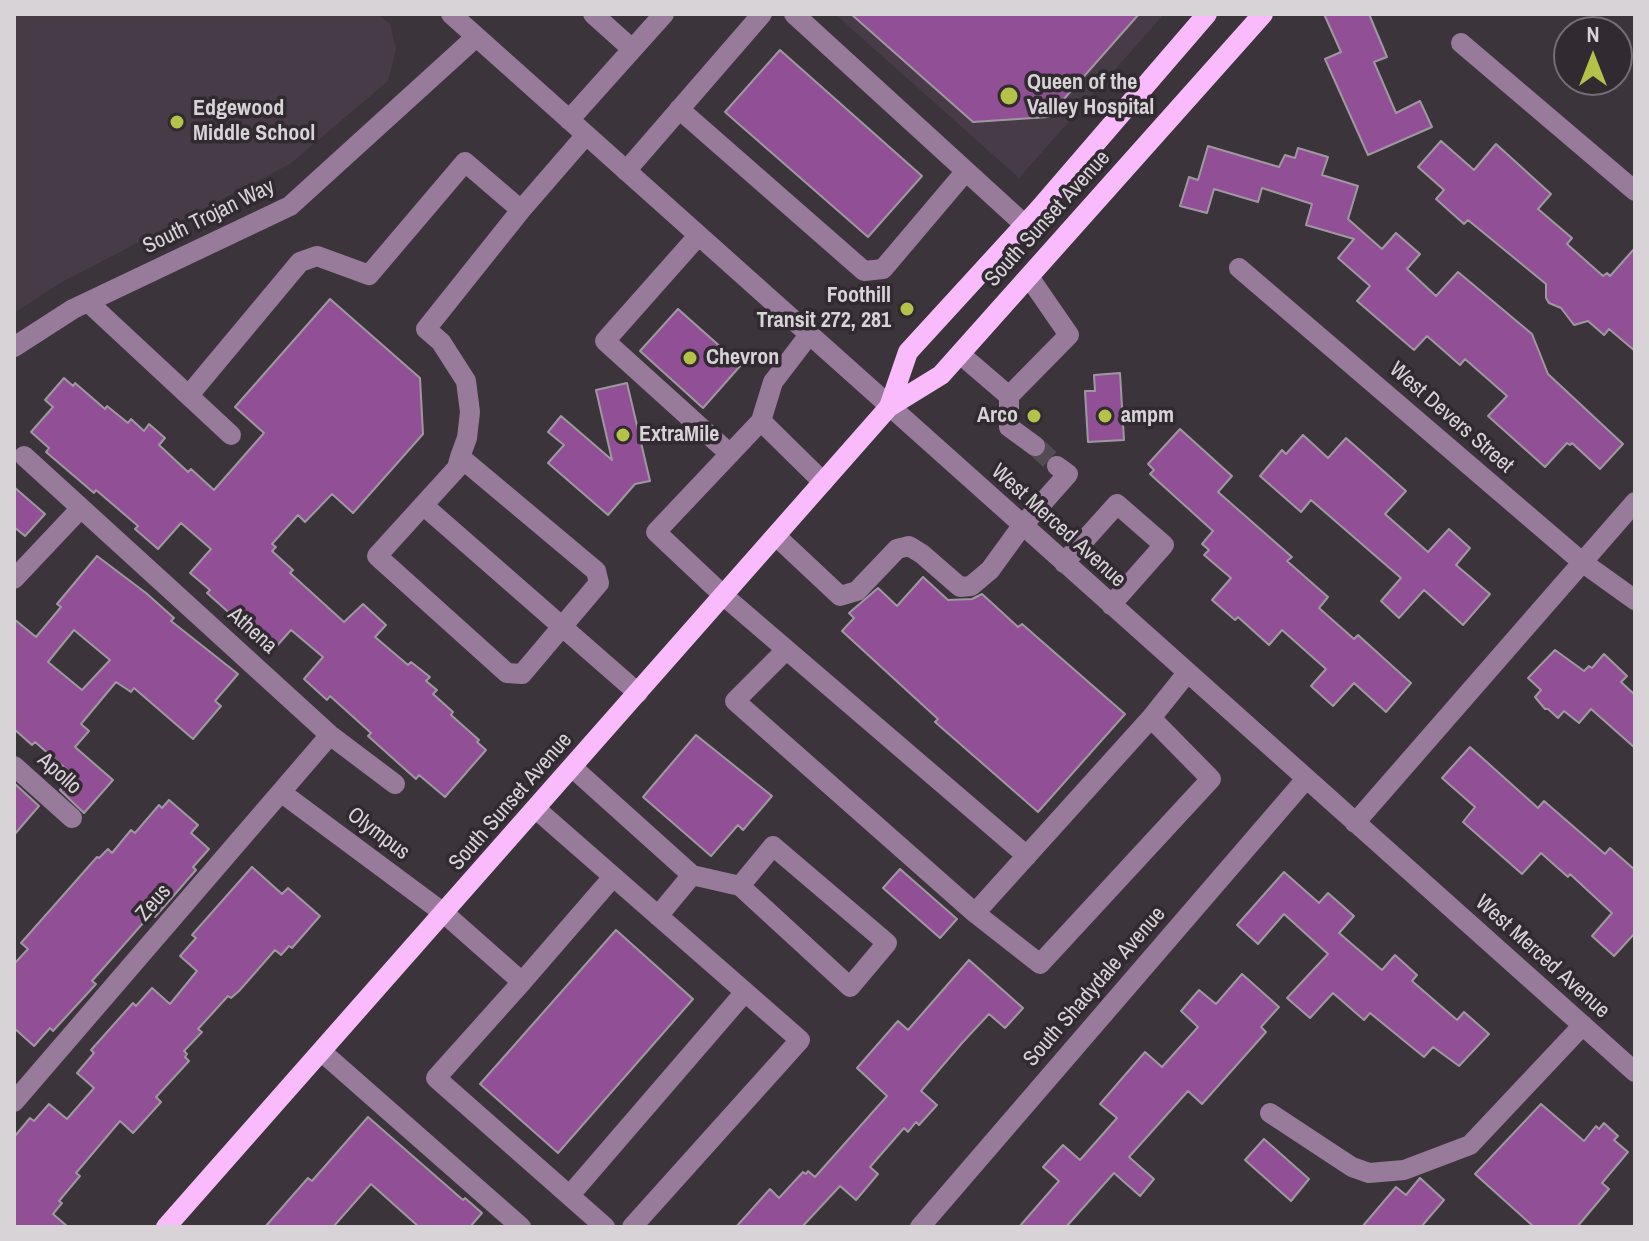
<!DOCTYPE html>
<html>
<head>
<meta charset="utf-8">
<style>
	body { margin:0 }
	#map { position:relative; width:1649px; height:1241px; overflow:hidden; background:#3b353b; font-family:"Archivo Narrow",sans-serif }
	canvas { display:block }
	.frame { position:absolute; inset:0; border:16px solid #d7d3d7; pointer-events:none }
	.north { position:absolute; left:1553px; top:16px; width:80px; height:80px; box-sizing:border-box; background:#312b31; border:2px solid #736e73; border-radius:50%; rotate:0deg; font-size:22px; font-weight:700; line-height:32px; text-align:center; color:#d7d3d7 }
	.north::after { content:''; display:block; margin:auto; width:28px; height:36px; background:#b5c249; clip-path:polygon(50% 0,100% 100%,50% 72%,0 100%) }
</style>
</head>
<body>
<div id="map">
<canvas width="1649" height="1241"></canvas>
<div class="frame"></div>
<div class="north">N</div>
</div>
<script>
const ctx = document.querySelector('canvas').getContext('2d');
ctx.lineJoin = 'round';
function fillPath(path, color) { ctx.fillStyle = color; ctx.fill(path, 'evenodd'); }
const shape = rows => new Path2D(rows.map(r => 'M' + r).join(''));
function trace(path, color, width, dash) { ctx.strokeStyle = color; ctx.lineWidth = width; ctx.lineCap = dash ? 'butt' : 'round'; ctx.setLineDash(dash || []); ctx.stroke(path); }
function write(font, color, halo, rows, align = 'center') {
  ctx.font = font + ' "Archivo Narrow",sans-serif'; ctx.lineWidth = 7; ctx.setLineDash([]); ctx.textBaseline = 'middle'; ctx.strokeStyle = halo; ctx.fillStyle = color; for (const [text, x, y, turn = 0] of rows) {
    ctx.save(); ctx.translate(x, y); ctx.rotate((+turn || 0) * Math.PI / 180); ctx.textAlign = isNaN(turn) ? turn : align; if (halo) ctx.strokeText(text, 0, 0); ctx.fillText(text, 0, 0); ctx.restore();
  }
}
fillPath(shape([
	[14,14,377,14,390,24,396,49,388,81,290,164,62,282,14,313],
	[835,14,1164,14,1019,178]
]), '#463b47');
const building = shape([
	[851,14,1139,14,1048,117,973,122,851,14],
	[1324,14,1369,14,1387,57,1374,62,1396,113,1420,101,1432,127,1368,155,1325,59,1341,52,1324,14],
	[780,50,922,176,868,237,725,112,780,50],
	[1441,141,1474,170,1496,144,1551,194,1538,209,1572,238,1567,244,1603,276,1607,273,1610,276,1635,248,1635,351,1609,329,1604,335,1588,321,1574,325,1561,308,1549,303,1546,298,1546,284,1468,220,1464,224,1436,199,1444,190,1418,167,1441,141],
	[1208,146,1279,167,1285,155,1295,158,1298,148,1328,157,1322,175,1358,186,1348,219,1382,249,1396,233,1420,254,1407,269,1436,296,1458,272,1532,334,1548,374,1623,444,1600,469,1572,443,1570,445,1567,443,1545,467,1488,416,1507,396,1465,359,1460,365,1427,336,1414,350,1357,301,1370,286,1338,258,1354,239,1306,225,1312,204,1262,188,1258,202,1214,189,1207,213,1180,206,1189,177,1198,180,1208,146],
	[330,299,420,378,423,434,353,513,332,494,305,522,298,515,272,544,276,547,272,551,293,570,290,573,344,622,363,604,386,625,375,637,408,665,411,662,430,677,426,681,437,690,433,694,453,712,451,715,479,740,477,742,486,750,445,797,419,775,416,779,368,736,371,733,330,696,327,700,304,679,323,657,291,630,275,648,257,632,254,635,207,593,210,590,190,573,211,549,181,523,158,549,135,529,138,526,96,490,94,493,46,452,49,448,31,432,53,407,45,400,64,378,73,386,75,383,105,409,107,406,128,423,131,419,144,431,149,424,165,438,159,445,188,472,191,469,214,490,264,433,235,407,330,299],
	[678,309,741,365,703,408,640,351,678,309],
	[1120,373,1124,440,1088,442,1085,391,1095,391,1094,375,1120,373],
	[627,383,650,481,635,484,608,515,548,463,564,445,548,432,561,416,612,460,596,390,627,383],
	[1180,429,1232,476,1218,492,1292,557,1287,561,1328,597,1319,608,1354,639,1358,635,1411,683,1386,712,1354,683,1333,706,1311,686,1326,669,1282,630,1269,645,1238,617,1235,620,1212,600,1231,578,1204,555,1209,550,1202,544,1213,531,1150,474,1154,470,1148,464,1180,429],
	[1303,435,1328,458,1346,438,1406,491,1385,514,1428,552,1449,529,1470,548,1456,565,1490,594,1463,625,1424,590,1399,618,1381,601,1401,578,1311,500,1301,512,1260,476,1282,450,1286,454,1303,435],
	[14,487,45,514,25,536,14,527,14,487],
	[97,556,146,593,174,618,171,621,238,674,215,701,221,706,193,739,134,688,131,692,116,682,81,724,89,731,75,747,113,780,84,813,60,790,73,775,35,742,32,745,14,729,14,619,36,637,61,607,57,604,97,556],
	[74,630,110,660,82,690,48,662,74,630],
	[923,577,948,600,972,599,982,594,1018,627,1022,624,1125,714,1038,812,935,722,938,719,842,631,854,618,849,613,878,588,897,606,923,577],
	[1555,650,1584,671,1589,666,1592,668,1604,654,1627,676,1621,682,1635,695,1635,748,1591,709,1579,723,1564,711,1558,718,1548,709,1545,709,1535,697,1541,690,1528,678,1555,650],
	[696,735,772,796,743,830,738,825,711,856,643,797,696,735],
	[1470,747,1538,808,1544,801,1605,854,1610,848,1635,870,1635,933,1614,956,1592,936,1612,913,1570,874,1568,877,1541,853,1522,874,1463,822,1475,807,1442,778,1470,747],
	[14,783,39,806,14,835,14,783],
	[169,800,198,825,191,833,209,849,193,867,196,870,155,917,151,914,92,981,96,984,53,1031,50,1028,34,1046,14,1028,14,964,28,949,21,943,97,857,99,858,108,849,112,853,131,830,135,833,159,805,162,808,169,800],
	[252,867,282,894,288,888,320,916,292,948,289,946,281,955,275,950,239,991,231,998,228,996,198,1029,202,1032,184,1051,187,1054,185,1057,189,1061,156,1097,161,1102,133,1133,120,1121,76,1173,80,1176,59,1201,62,1203,53,1214,68,1227,14,1227,14,1137,30,1118,34,1121,49,1104,67,1119,94,1088,77,1073,94,1053,91,1050,133,1003,136,1006,152,988,170,1004,197,971,180,956,196,938,192,935,252,867],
	[900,869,957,919,940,938,883,888,900,869],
	[1284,872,1319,903,1328,893,1354,916,1339,933,1382,970,1395,955,1417,975,1412,981,1457,1020,1464,1012,1489,1034,1459,1066,1433,1047,1424,1057,1370,1013,1364,1020,1333,993,1310,1018,1287,998,1328,954,1284,914,1258,944,1237,925,1284,872],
	[616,930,693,999,558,1153,480,1084,616,930],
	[969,960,1023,1008,1005,1028,989,1014,962,1043,921,1091,937,1105,919,1125,916,1122,908,1132,904,1128,870,1167,878,1174,856,1200,840,1186,802,1227,736,1227,770,1189,779,1198,803,1172,806,1174,808,1171,815,1177,887,1096,857,1068,898,1021,908,1030,969,960],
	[1242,974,1279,1007,1261,1027,1266,1032,1202,1104,1188,1091,1129,1157,1154,1179,1140,1196,1114,1173,1066,1227,1019,1227,1059,1181,1043,1167,1063,1145,1080,1160,1117,1118,1100,1104,1125,1075,1145,1052,1162,1067,1198,1027,1181,1011,1199,990,1216,1004,1242,974],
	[1541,1104,1584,1141,1596,1126,1599,1129,1604,1123,1618,1136,1614,1140,1628,1152,1602,1183,1609,1189,1577,1227,1534,1227,1475,1174,1541,1104],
	[368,1117,463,1200,465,1198,482,1213,470,1227,419,1227,371,1184,333,1227,265,1227,308,1178,312,1181,368,1117],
	[1264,1139,1309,1179,1291,1201,1245,1160,1264,1139],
	[1420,1178,1444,1200,1421,1227,1362,1227,1396,1187,1406,1195,1420,1178]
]);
fillPath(building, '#914f96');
trace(building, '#9f98a0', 2);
trace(shape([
	[1035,446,1057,466]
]), '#524d52', 20, [20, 10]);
trace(shape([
	[451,14,1635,1072],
	[593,14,632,49],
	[794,14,1025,225],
	[1461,43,1635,191],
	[679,109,864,271,883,269,966,171],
	[569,120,664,14],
	[626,171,762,14],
	[521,210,586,135],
	[698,236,605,341,730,454],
	[1239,268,1582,562,1635,600],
	[1029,277,1069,335,1009,396,1009,427,1035,446],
	[88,302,231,435],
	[14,347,73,309,290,206,476,37],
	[960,354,1009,396],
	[189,395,300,262,317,256,369,275,465,162,521,210,426,329,441,342,466,381,470,412,467,438,460,457,457,468,377,556,507,673,522,674,599,583,596,571,460,457],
	[761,421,773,382,809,335],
	[24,456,330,735,395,784],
	[823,482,761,421,656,532,724,596,1027,856],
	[423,505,638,693],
	[776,536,840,596,857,591,897,549,909,546,922,554,960,587,971,586,990,570,1022,526,1068,474,1057,466],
	[1064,563,1117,504,1164,545,1111,605],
	[14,579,81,508],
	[786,650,735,701,975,913],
	[1151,718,975,913,1040,964,1211,779,1151,718,1187,673],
	[14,766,72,818],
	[573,768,692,875],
	[282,793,445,914,522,982,613,877],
	[536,809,800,1040,632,1227],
	[1355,823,1635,502],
	[658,916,692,875,740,886,850,987,887,943,773,846,740,886],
	[522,982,436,1078,605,1227],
	[322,1052,521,1227],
	[14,1102,330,735],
	[1270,1113,1352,1167,1369,1173,1404,1170,1470,1145,1583,1025],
	[570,1195,745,992],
	[920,1227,1306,779]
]), '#987a9a', 20);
trace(shape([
	[889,407,908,352,1039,209,1207,14],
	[166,1227,889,407,941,375,1263,14]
]), '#f9bbfc', 20);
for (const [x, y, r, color] of [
	[1009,96,10,"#b5c249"],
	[177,122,8,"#b5c249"],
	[907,309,8,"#b5c249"],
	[690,358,8,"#b5c249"],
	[1034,416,8,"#b5c249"],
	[1105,416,8,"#b5c249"],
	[623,435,8,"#b5c249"]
]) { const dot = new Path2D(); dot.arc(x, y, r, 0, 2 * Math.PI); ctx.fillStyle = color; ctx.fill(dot); trace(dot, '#312b31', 3); }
write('bold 22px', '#d7d3d7', '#312b31', [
	["Queen of the",1027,83],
	["Valley Hospital",1027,108],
	["Edgewood",193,109],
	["Middle School",193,134],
	["Foothill",891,296,"right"],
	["Transit 272, 281",891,321,"right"],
	["Chevron",706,358],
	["Arco",1018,416,"right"],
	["ampm",1121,416],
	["ExtraMile",639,435]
], 'left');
write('22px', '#d7d3d7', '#312b31', [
	["South Trojan Way",209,217,-26],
	["South Sunset Avenue",1048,219,-48],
	["West Devers Street",1451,418,41],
	["West Merced Avenue",1058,526,42],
	["Athena",252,631,42],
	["Apollo",59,774,42],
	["South Sunset Avenue",511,802,-49],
	["Olympus",378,834,37],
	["Zeus",154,903,-49],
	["West Merced Avenue",1542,957,42],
	["South Shadydale Avenue",1095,987,-49]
]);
</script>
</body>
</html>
